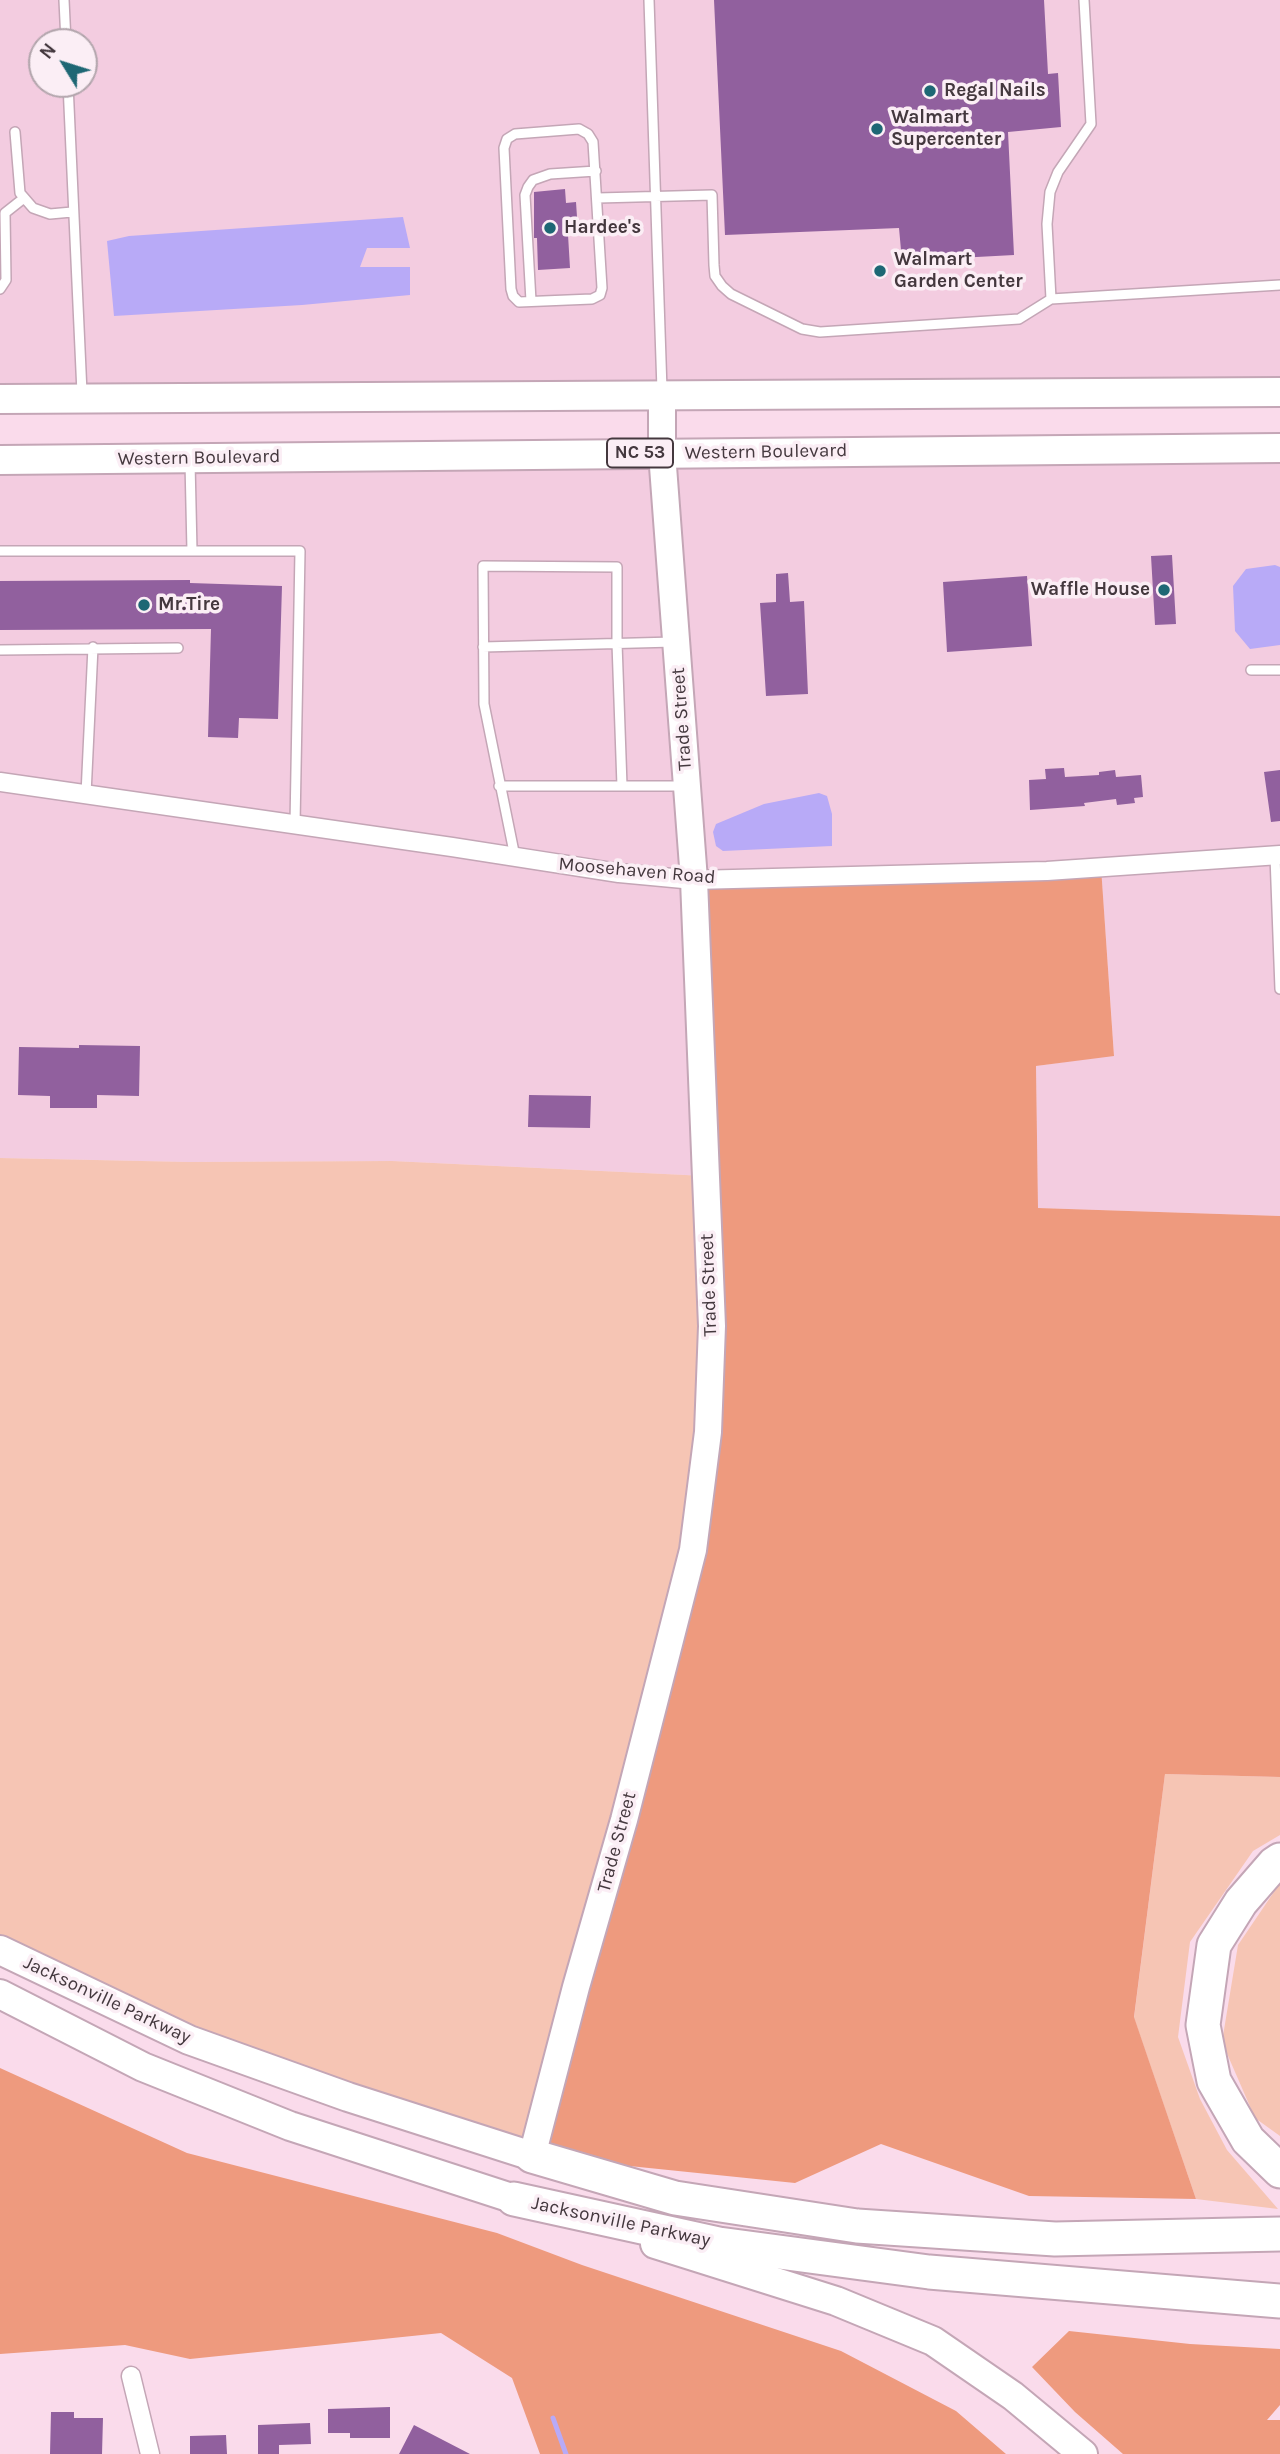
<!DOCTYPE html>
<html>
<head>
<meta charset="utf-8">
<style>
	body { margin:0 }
	#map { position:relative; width:1280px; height:2454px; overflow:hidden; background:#fadbeb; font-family:Karla,sans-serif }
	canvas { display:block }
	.north { position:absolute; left:28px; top:28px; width:70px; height:70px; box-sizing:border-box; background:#fbeef5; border:2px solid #b2a5ac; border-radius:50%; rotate:308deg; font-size:19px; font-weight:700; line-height:28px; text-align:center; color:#44383e }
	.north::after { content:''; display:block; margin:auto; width:24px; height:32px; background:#1e6774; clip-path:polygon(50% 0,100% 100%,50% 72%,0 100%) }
</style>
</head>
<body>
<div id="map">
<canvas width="1280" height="2454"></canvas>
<div class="north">N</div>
</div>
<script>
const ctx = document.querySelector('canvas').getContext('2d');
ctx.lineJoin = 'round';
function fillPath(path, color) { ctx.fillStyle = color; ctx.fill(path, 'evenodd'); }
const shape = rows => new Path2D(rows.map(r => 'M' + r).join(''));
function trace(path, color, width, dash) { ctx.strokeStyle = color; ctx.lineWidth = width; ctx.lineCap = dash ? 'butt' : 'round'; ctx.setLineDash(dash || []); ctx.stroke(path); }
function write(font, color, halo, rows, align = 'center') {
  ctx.font = font + ' Karla,sans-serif'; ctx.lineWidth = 7; ctx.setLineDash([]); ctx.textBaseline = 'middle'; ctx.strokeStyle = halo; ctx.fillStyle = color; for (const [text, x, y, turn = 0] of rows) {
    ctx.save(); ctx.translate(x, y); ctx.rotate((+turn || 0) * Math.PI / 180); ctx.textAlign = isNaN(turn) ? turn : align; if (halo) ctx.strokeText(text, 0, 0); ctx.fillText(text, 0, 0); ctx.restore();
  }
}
fillPath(shape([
	[0,0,1280,0,1280,392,0,399],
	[42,42,84,42,84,84,42,84],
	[1280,448,1280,1216,1038,1208,1036,1066,1114,1055,1101,868,706,1176,392,1161,189,1162,0,1158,0,460]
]), '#f3cce0');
fillPath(shape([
	[0,1158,189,1162,392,1161,706,1176,708,1432,532,2156,348,2097,0,1950],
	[1165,1774,1280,1777,1280,1835,1253,1851,1190,1942,1178,2037,1200,2099,1227,2150,1278,2209,1196,2199,1134,2018],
	[1280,1883,1280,2136,1255,2118,1222,2042,1238,1945]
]), '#f6c5b4');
fillPath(shape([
	[1101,867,1114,1056,1036,1066,1038,1208,1280,1216,1280,1777,1165,1774,1134,2017,1196,2199,1029,2196,881,2144,795,2183,532,2156,708,1432,694,880],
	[0,2068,187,2153,497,2233,582,2265,841,2351,956,2411,1006,2454,540,2454,512,2378,441,2333,190,2359,125,2345,0,2354],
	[1069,2331,1190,2344,1280,2349,1280,2405,1267,2420,1280,2420,1280,2454,1123,2454,1075,2412,1032,2367]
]), '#ee9a7e');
fillPath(shape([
	[403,217,410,248,367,248,360,267,410,267,410,295,302,305,114,316,107,241,129,236],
	[1275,565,1280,567,1280,645,1250,649,1235,631,1233,586,1246,569],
	[819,793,827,796,832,814,832,846,723,851,716,846,713,832,716,824,764,804]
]), '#b8aaf7');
trace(shape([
	[553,2418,566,2454]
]), '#b8aaf7', 5);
fillPath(shape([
	[714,0,1044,0,1048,74,1058,73,1061,127,1008,132,1014,255,902,261,899,228,725,235],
	[565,189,566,203,576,202,577,217,567,218,570,268,538,270,537,238,534,238,534,192],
	[1172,555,1176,624,1155,625,1151,556],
	[788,573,790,602,804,601,808,694,766,696,760,603,776,602,776,574],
	[1027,576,1032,646,947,652,943,582],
	[190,580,190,583,282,586,278,719,239,718,238,738,208,737,211,629,0,630,0,581],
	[1064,768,1065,777,1099,775,1099,772,1115,770,1116,777,1141,775,1143,797,1134,798,1135,803,1117,805,1116,799,1084,803,1085,806,1030,810,1029,780,1046,779,1045,769],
	[1280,770,1280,821,1271,822,1264,772],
	[79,1045,140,1046,139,1096,97,1095,97,1108,50,1108,50,1096,18,1095,19,1047,79,1048],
	[529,1095,591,1096,590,1128,528,1127],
	[390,2407,390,2438,350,2438,350,2433,328,2433,328,2409],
	[51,2412,74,2412,74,2418,103,2418,102,2454,50,2454],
	[310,2423,311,2444,279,2445,279,2454,258,2454,258,2425],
	[414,2425,470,2454,399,2454],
	[226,2435,227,2454,190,2454,190,2436]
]), '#91609e');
const lane = shape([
	[64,0,66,42],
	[649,0,662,390],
	[68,84,82,393],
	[579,129,588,134,593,142,602,288,600,295,592,299,519,302,513,296,511,289,504,148,507,139,515,134,579,129],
	[15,132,20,193,33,208,50,214,72,212],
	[598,198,712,195,714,265,715,276,722,286,731,294,802,329,820,332,1019,319,1051,299,1280,285],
	[0,289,6,280,5,213,24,198],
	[1051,299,1047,224,1050,192,1058,172,1091,124,1084,0],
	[531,301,525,195,528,187,533,180,550,174,596,171],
	[190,462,192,551],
	[0,551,300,551,295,824],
	[483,647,674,642],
	[0,650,178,648],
	[1251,670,1280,670],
	[499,786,683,786],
	[86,794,93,647],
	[1275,856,1280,989],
	[515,857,484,704,483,566,617,567,617,643,622,786]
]);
const street = shape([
	[0,782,452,847,619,873,694,880,1047,871,1280,855],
	[131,2376,150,2454]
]);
const secondary = shape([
	[532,2156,576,1987,624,1820,693,1550,708,1432,712,1326,694,880,662,453,662,394]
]);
const primary = shape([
	[0,399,1280,392],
	[0,460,1280,448],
	[0,1950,189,2040,348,2097,532,2156],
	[0,1994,143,2067,290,2126,533,2205],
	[655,2244,836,2301,933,2341,1013,2396,1083,2454]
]);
const highway = shape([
	[1280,1860,1274,1864,1241,1902,1214,1945,1203,2025,1214,2081,1248,2140,1280,2171],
	[532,2156,675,2198,857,2226,1055,2239,1280,2234],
	[514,2199,719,2244,929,2272,1280,2301]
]);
trace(lane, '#c4a6b6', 12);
trace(street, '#c4a6b6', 21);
trace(secondary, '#c4a6b6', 30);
trace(primary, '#c4a6b6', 32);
trace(highway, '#c4a6b6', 37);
trace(lane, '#fff', 9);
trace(street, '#fff', 18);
trace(secondary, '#fff', 26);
trace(primary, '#fff', 28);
trace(highway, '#fff', 33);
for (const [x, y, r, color] of [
	[930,91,7,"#1e6774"],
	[877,129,7,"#1e6774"],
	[550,228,7,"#1e6774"],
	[880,271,7,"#1e6774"],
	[1164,590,7,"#1e6774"],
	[144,605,7,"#1e6774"]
]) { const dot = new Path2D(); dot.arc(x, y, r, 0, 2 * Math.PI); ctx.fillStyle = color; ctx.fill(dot); trace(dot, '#fbeef5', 2.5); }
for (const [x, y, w] of [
	[640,453,66]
]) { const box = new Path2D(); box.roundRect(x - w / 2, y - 14.5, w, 29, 5); ctx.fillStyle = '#fbeef5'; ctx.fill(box); trace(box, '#44383e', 2); }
write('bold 18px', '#44383e', null, [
	["NC 53",640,453]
]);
write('bold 19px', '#44383e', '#fbeef5', [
	["Regal Nails",944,91],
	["Walmart",891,118],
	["Supercenter",891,140],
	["Hardee's",564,228],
	["Walmart",894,260],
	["Garden Center",894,282],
	["Waffle House",1150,590,"right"],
	["Mr.Tire",158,605]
], 'left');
write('19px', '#44383e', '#fbeef5', [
	["Western Boulevard",766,452,-1],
	["Western Boulevard",199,458,-1],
	["Trade Street",682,719,-94],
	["Moosehaven Road",637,871,5],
	["Trade Street",709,1285,-92],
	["Trade Street",617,1842,-75],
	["Jacksonville Parkway",107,2000,25],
	["Jacksonville Parkway",621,2222,12]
]);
</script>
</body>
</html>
